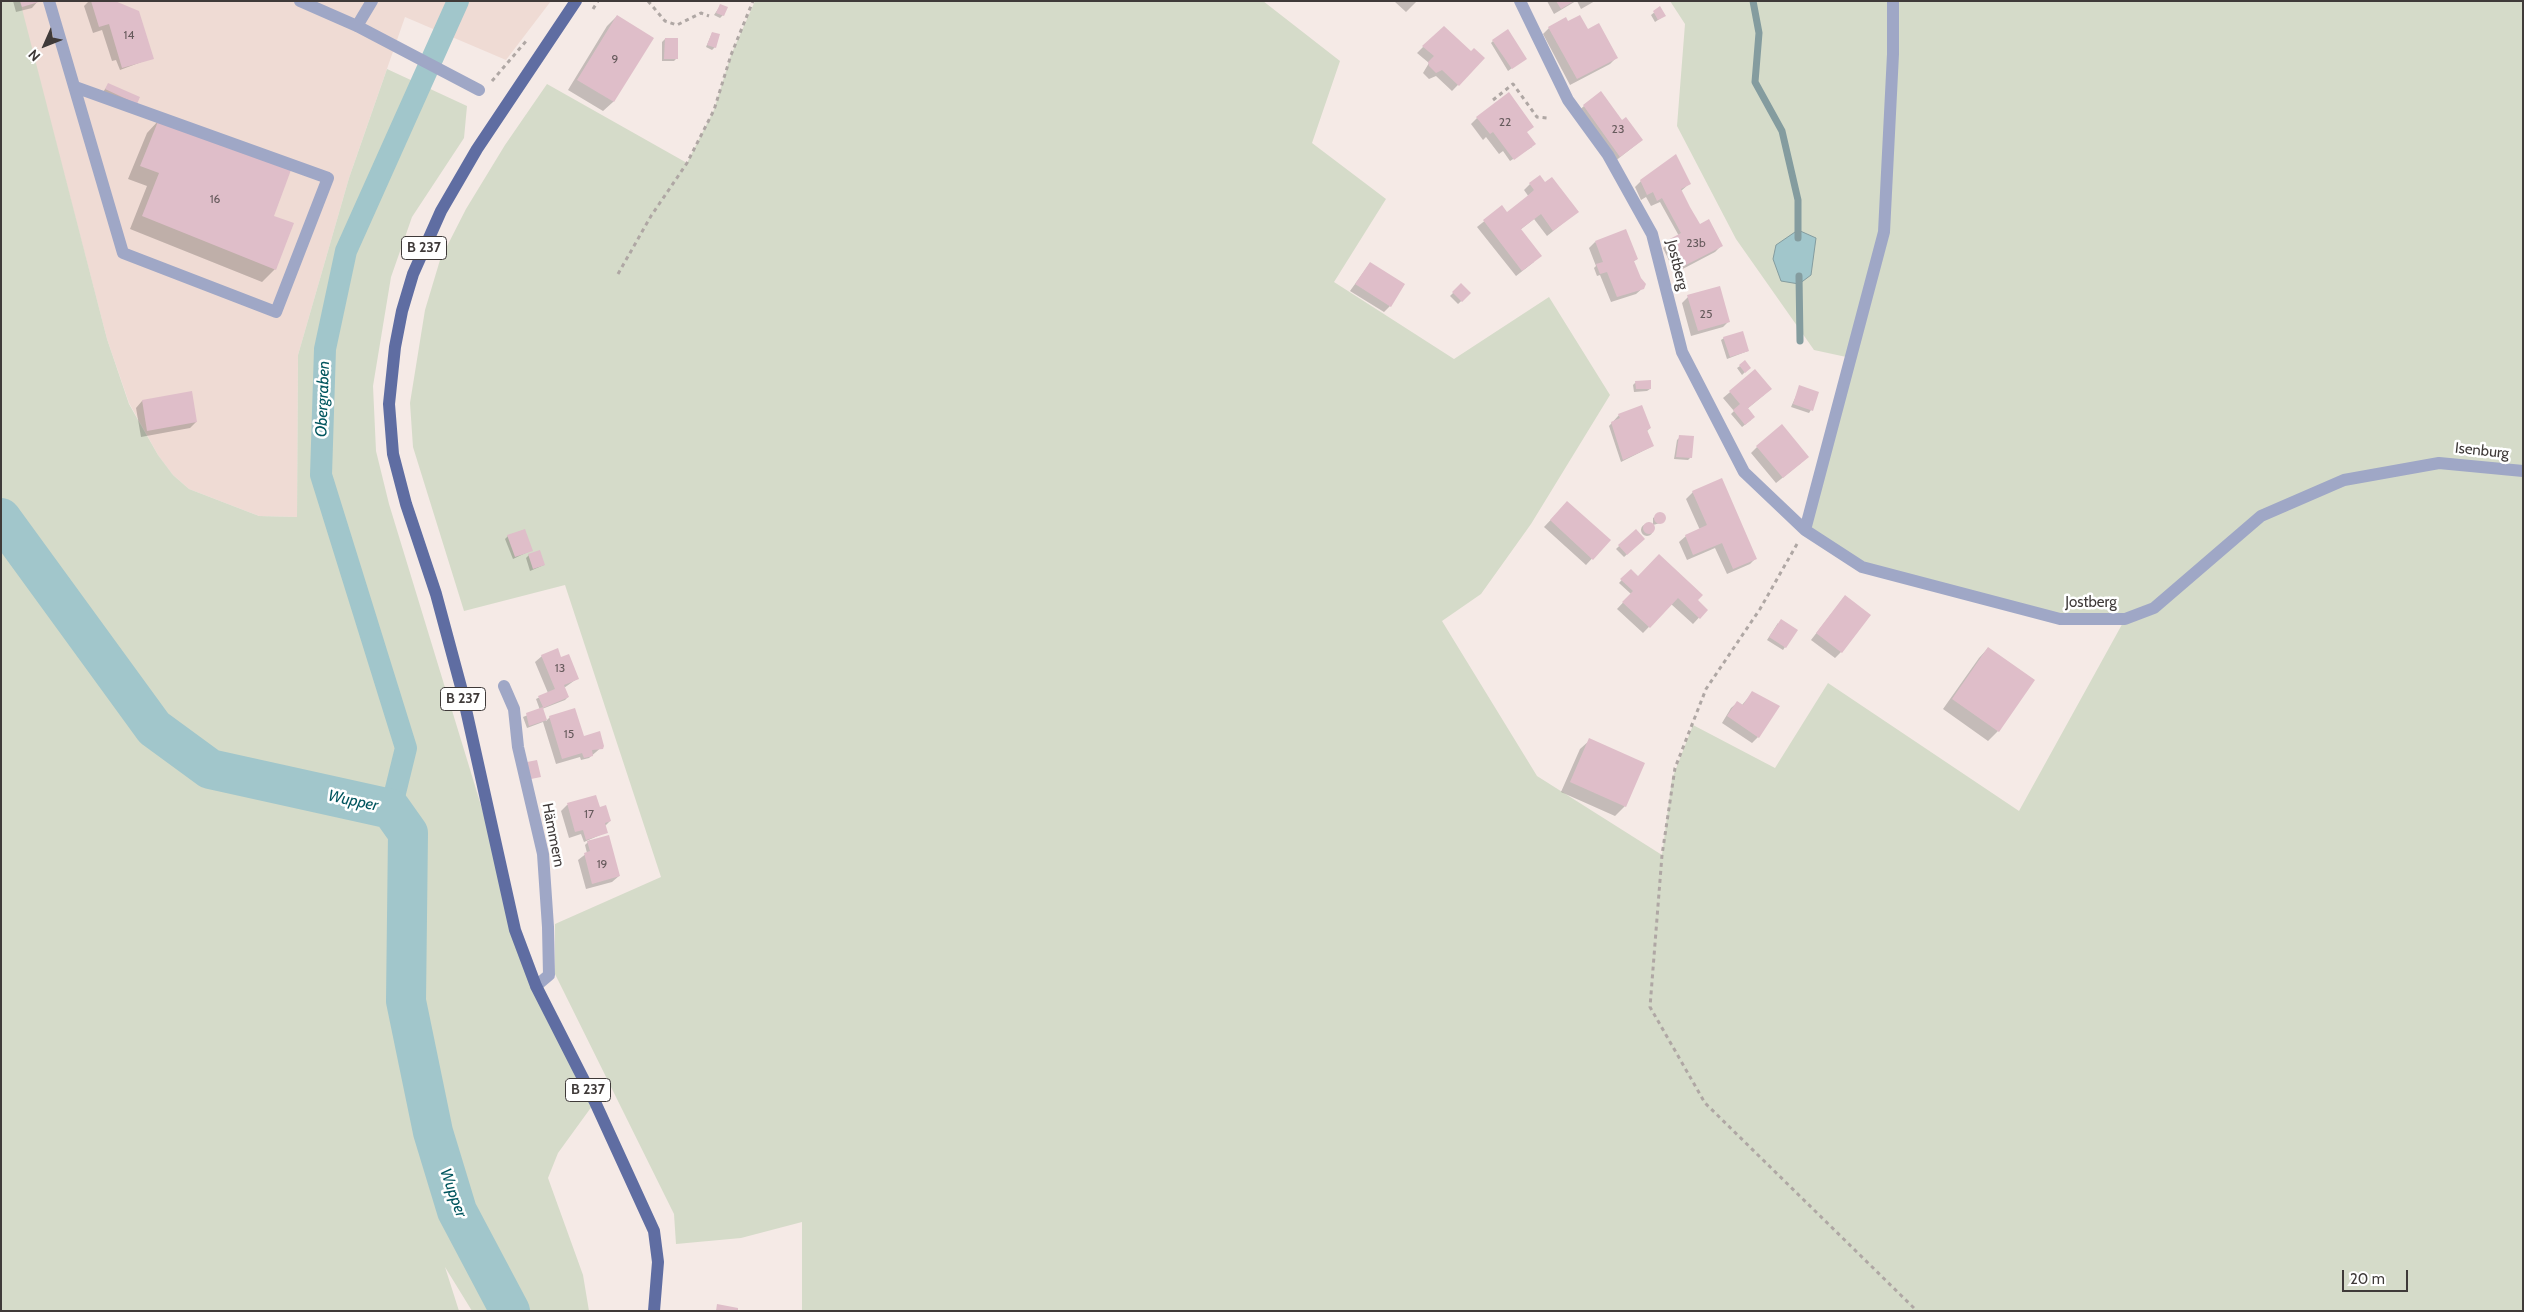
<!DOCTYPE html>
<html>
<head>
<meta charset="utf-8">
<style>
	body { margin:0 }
	#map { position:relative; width:2524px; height:1312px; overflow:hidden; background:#f5eae6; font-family:Cabin,sans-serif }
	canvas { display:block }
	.frame { position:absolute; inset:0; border:2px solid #3f3a39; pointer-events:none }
	.north { position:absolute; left:20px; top:20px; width:50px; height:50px; -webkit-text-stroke:4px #fff; paint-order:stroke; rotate:226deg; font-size:14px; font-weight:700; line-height:20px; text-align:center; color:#3f3a39 }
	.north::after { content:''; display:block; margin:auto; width:18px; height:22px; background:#3f3a39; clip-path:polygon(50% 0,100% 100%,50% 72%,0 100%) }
	.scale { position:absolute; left:2342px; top:1270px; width:66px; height:22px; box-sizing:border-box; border:2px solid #3f3a39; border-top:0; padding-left:6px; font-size:15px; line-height:18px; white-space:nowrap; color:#3f3a39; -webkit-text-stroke:4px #fff; paint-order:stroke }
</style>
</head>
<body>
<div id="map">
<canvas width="2524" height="1312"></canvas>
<div class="frame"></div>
<div class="north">N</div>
<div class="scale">20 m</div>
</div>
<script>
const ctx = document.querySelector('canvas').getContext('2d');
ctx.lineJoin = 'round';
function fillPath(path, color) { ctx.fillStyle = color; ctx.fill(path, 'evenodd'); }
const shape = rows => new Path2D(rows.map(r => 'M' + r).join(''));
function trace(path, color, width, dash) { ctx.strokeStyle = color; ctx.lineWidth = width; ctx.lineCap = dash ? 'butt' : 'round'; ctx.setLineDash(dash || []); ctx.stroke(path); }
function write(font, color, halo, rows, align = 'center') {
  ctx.font = font + ' Cabin,sans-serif'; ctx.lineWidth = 5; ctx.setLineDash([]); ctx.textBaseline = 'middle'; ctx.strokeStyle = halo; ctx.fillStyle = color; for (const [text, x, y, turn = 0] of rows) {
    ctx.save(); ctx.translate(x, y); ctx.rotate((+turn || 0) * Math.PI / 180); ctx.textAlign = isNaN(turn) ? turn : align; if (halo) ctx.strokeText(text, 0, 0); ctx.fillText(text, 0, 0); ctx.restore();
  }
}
fillPath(shape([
	[19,1,551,1,506,60,405,17,349,178,298,355,297,517,259,516,189,489,173,475,158,455,129,403,107,339]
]), '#efdbd4');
fillPath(shape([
	[1,1,20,1,107,339,129,404,158,455,173,475,189,489,259,516,297,517,298,355,349,178,387,69,467,106,464,138,412,217,391,277,373,386,376,451,389,504,501,871,515,930,595,1102,558,1153,548,1178,583,1275,589,1311,472,1311,445,1267,459,1311,1,1311],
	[755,1,1263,1,1340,61,1312,143,1386,199,1334,282,1454,359,1549,297,1610,395,1531,524,1481,594,1442,621,1537,776,1662,855,1672,779,1693,725,1775,768,1828,683,2019,811,2125,619,2060,619,1862,567,1805,530,1851,358,1814,350,1736,239,1677,126,1685,24,1670,1,2523,1,2523,1311,802,1311,802,1222,741,1238,676,1244,674,1214,555,974,555,924,661,877,565,585,464,611,413,447,410,403,425,310,440,260,466,209,505,145,547,84,687,163,714,110,731,55]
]), '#d5dbc9');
const water = shape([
	[1798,230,1816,238,1811,275,1799,284,1781,281,1773,259,1776,245,1798,230]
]);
fillPath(water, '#a1c6cb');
trace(water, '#849c9f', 1);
fillPath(shape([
	[13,1,38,1,32,8,16,12],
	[89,1,111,1,152,58,120,70,116,60,112,61,102,30,93,33,84,6],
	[1394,1,1417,1,1406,12],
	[1547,1,1576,1,1554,14],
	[1577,1,1595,1,1581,9],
	[720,6,723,15,720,18,714,15],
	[1660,8,1664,16,1655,22,1651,15],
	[617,16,652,38,613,102,603,111,568,90,607,26],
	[1568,23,1616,58,1610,64,1570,85,1543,34,1549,28],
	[712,33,715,47,712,50,706,47],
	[665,39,676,59,674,61,662,61,662,42],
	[1493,41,1522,61,1508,71,1491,43],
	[1423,47,1471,53,1484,58,1452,91,1436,76,1429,79,1423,73,1429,63,1417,53],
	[108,85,136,103,103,92],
	[1584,106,1642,140,1614,162,1577,112],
	[1477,118,1526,133,1532,147,1510,161,1503,151,1499,154,1486,137,1483,140,1471,124],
	[159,120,275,269,262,282,130,229,147,186,128,179,147,133],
	[1641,181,1689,184,1681,191,1698,224,1721,246,1715,252,1675,273,1663,248,1679,236,1660,202,1651,206,1646,197,1641,200,1635,187],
	[1530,184,1577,212,1547,236,1534,219,1520,230,1534,262,1516,276,1477,227,1502,207,1507,214,1529,197,1524,190],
	[1595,242,1637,259,1633,262,1643,288,1636,294,1611,302,1600,275,1597,276,1594,268,1596,266,1589,248],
	[1370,263,1390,306,1384,312,1350,291],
	[1461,285,1470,293,1458,304,1450,296],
	[1688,297,1729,321,1723,327,1691,336,1682,303],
	[1724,338,1748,351,1727,359,1721,340],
	[1740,366,1747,370,1742,375,1737,368],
	[1755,371,1764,395,1747,409,1751,420,1742,427,1731,414,1734,411,1723,398],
	[1636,382,1650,389,1647,391,1634,392,1633,385],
	[1800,387,1811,410,1809,413,1791,407],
	[191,393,196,422,190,428,141,437,136,408,142,401],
	[1619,415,1650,428,1647,431,1653,446,1621,462,1609,426],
	[1680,437,1691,457,1688,460,1674,459,1677,440],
	[1757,447,1801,463,1776,483,1751,453],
	[1693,492,1756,558,1750,564,1727,574,1715,548,1687,560,1679,542,1686,536,1700,530,1686,499],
	[1561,509,1609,540,1586,565,1544,527],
	[1660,513,1664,514,1664,522,1653,525,1653,518],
	'1641 530a6 6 0 1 1 12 0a6 6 0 1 1-12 0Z',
	[1636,530,1644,539,1624,557,1616,549],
	[508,536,532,550,513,559,505,539],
	[529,555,544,565,530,571,526,558],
	[1631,570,1638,577,1696,600,1706,610,1693,624,1671,604,1643,633,1617,609,1631,594,1619,583],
	[1845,596,1841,652,1835,658,1811,640],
	[1778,623,1785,647,1783,650,1767,640],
	[1988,648,2034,680,1998,731,1988,741,1943,709,1979,658],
	[542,656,561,658,578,678,564,688,568,697,565,700,542,709,546,721,550,717,583,738,603,746,589,758,581,760,580,757,556,764,543,722,527,728,523,717,540,710,536,699,548,693,535,662],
	[1753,692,1758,737,1752,743,1722,723,1731,708,1738,702,1742,705],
	[1590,740,1625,806,1615,816,1561,792,1580,749],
	[595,796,599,809,610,821,605,826,607,832,584,842,581,834,569,838,561,811,567,805],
	[590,840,619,876,612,882,586,889,578,860,587,853,585,845]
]), '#0003');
trace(shape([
	[1753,1,1759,33,1755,82,1782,131,1798,200,1798,238],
	[1799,276,1800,341]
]), '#849c9f', 7);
trace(shape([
	[391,809,406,748,321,475,325,349,346,251,458,1]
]), '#a1c6cb', 22);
trace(shape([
	[1,518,154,728,210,769,391,809,408,833,406,1001,433,1132,457,1211,510,1311]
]), '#a1c6cb', 40);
fillPath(shape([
	[20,1,39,1,39,2,22,7],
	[91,1,115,1,139,11,154,59,122,68,109,24,99,27],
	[1556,1,1574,1,1561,9],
	[720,4,728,7,724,16,716,13],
	[1660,6,1666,16,1658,20,1653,11],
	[617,15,654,38,614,102,577,80],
	[1580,15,1588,29,1599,23,1618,58,1577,79,1548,27,1566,17,1568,21],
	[1444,26,1471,51,1474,48,1485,58,1459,86,1442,70,1436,73,1429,66,1428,62,1434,56,1422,46],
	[1508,29,1527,59,1512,69,1492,40],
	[712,32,720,34,716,48,707,45],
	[665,38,678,38,678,59,664,59],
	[108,83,140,97,137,104,105,89],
	[1601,91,1622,120,1626,117,1643,140,1620,157,1583,105],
	[1509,92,1534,127,1527,132,1536,144,1514,160,1493,132,1490,134,1476,117],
	[159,119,291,170,274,216,294,223,276,270,142,216,159,173,140,166],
	[1676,154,1691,184,1681,189,1690,207,1700,224,1709,219,1723,246,1682,267,1668,240,1681,233,1662,198,1657,201,1653,192,1647,195,1640,180],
	[1540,175,1545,182,1552,177,1579,212,1553,231,1541,214,1521,229,1542,256,1522,271,1483,220,1502,205,1507,212,1526,197,1534,190,1529,183],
	[1626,229,1638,259,1634,261,1641,278,1646,284,1644,289,1617,297,1607,272,1600,274,1596,264,1603,262,1595,241],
	[1370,262,1405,284,1391,307,1355,284],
	[1461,283,1471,293,1462,302,1452,292],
	[1720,286,1730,322,1698,331,1687,295],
	[1743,331,1749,351,1730,357,1723,337],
	[1745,360,1751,368,1745,373,1739,365],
	[1755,369,1772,389,1748,408,1755,417,1745,425,1733,410,1740,404,1729,391],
	[1651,380,1651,389,1636,389,1635,381],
	[1799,385,1819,392,1813,411,1793,404],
	[192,391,197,422,147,431,142,400],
	[1642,405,1651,428,1647,430,1654,446,1623,460,1611,422,1620,418,1618,414],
	[1782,424,1809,457,1783,478,1756,446],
	[1679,435,1694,436,1692,458,1676,457],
	[1722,478,1757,559,1733,569,1722,543,1693,555,1685,535,1707,525,1692,491],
	[1567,501,1611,540,1593,560,1550,520],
	'1654 518a6 6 0 1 1 12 0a6 6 0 1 1-12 0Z',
	'1643 528a6 6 0 1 1 12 0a6 6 0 1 1-12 0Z',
	[525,529,533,551,515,557,507,535],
	[1636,529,1645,539,1627,555,1618,545],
	[540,550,545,565,533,569,528,554],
	[1659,554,1703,595,1698,600,1708,610,1700,619,1678,598,1650,628,1622,602,1633,591,1620,579,1631,569,1638,576],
	[1845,595,1871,615,1842,653,1816,633],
	[1781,619,1798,630,1786,648,1769,637],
	[1988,647,2035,680,1999,732,1952,699],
	[558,648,561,657,569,654,579,679,564,685,569,697,543,708,547,720,529,726,526,713,543,707,538,696,555,689,541,655],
	[1752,691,1780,706,1759,738,1727,716,1737,701,1743,705],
	[575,708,584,736,600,731,604,746,603,749,592,750,593,756,584,758,582,753,562,759,549,716],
	[1589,738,1645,763,1626,807,1570,782],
	[537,760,541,777,531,779,527,762],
	[596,795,600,807,606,805,611,821,605,823,608,833,586,840,583,830,575,832,567,803],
	[609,835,620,876,592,884,584,853,590,851,587,841],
	[717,1304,738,1308,738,1311,716,1311]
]), '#dfbec9');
trace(shape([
	[648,1,665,21,677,25,701,13,709,16],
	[593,9,598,1],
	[492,81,527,40],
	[1493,100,1513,84,1537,117,1547,118],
	[618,274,651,216,687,163,714,110,731,55,753,1],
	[1797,544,1760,609,1706,689,1675,768,1662,855,1650,1007,1705,1103,1917,1311]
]), '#afa7a4', 3, [4, 4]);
trace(shape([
	[49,1,123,253,276,312,328,178,75,87],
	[300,1,357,26,479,90],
	[357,26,372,1]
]), '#9fa7c6', 12);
trace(shape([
	[1520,1,1568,100,1608,155,1652,234,1682,352,1744,472,1805,530,1862,567,2060,619,2125,619,2154,608,2261,516,2344,480,2439,463,2523,471],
	[1805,530,1884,232,1893,54,1893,1],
	[504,686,514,709,518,747,543,854,548,927,549,975,536,986]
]), '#9fa7c6', 12);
trace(shape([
	[576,1,477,149,441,211,413,274,402,311,395,347,389,404,393,454,406,504,436,594,461,687,515,930,536,986,595,1102,654,1231,658,1262,654,1311]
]), '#5f6da2', 12);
write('12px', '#675b5d', null, [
	["14",129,35],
	["9",615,59],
	["22",1505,122],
	["23",1618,129],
	["16",215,199],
	["23b",1696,243],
	["25",1706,314],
	["13",560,668],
	["15",569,734],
	["17",589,814],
	["19",602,864]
]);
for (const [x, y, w] of [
	[424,248,45],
	[463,699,45],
	[588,1090,45]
]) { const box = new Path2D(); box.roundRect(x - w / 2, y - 11.5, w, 23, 4); ctx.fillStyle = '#fff'; ctx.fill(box); trace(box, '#3f3a39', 1); }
write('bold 14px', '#3f3a39', null, [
	["B 237",424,248],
	["B 237",463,699],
	["B 237",588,1090]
]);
write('15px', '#3f3a39', '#fff', [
	["Jostberg",1677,265,76],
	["Isenburg",2482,451,6],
	["Jostberg",2091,603],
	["Hämmern",553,835,79]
]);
write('italic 16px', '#00555e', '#fff', [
	["Obergraben",323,399,-88],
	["Wupper",353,801,12],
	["Wupper",453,1193,70]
]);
</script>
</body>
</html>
